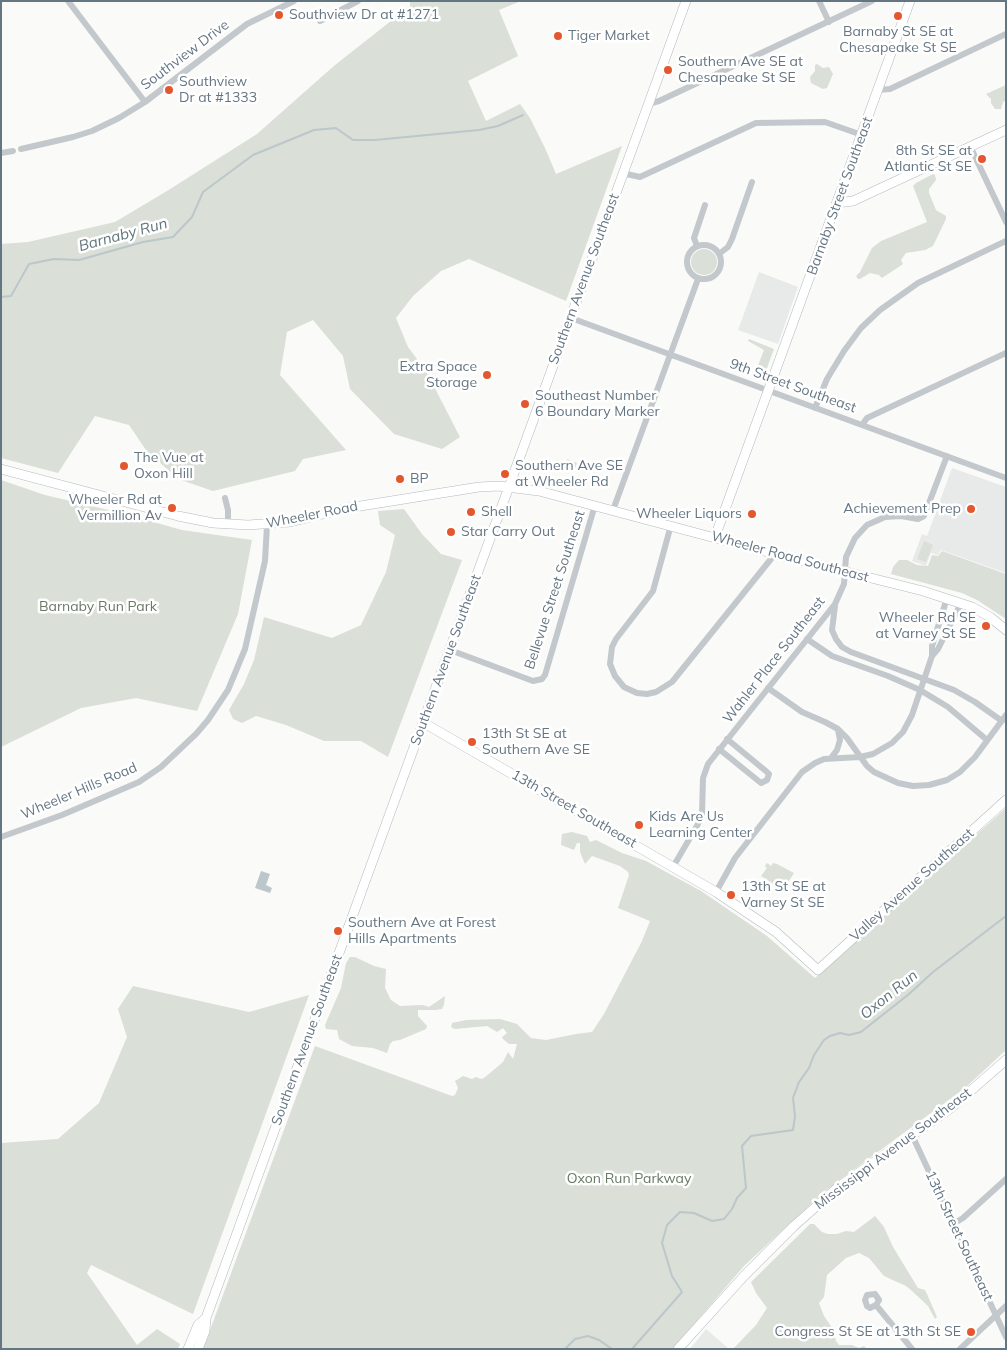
<!DOCTYPE html>
<html>
<head>
<meta charset="utf-8">
<style>
	body { margin:0 }
	#map { position:relative; width:1007px; height:1350px; overflow:hidden; background:#fafaf8; font-family:Mulish,sans-serif }
	canvas { display:block }
	.frame { position:absolute; inset:0; border:2px solid #657683; pointer-events:none }
</style>
</head>
<body>
<div id="map">
<canvas width="1007" height="1350"></canvas>
<div class="frame"></div>
</div>
<script>
const ctx = document.querySelector('canvas').getContext('2d');
ctx.lineJoin = 'round';
function fillPath(path, color) { ctx.fillStyle = color; ctx.fill(path, 'evenodd'); }
const shape = rows => new Path2D(rows.map(r => 'M' + r).join(''));
function trace(path, color, width, dash) { ctx.strokeStyle = color; ctx.lineWidth = width; ctx.lineCap = dash ? 'butt' : 'round'; ctx.setLineDash(dash || []); ctx.stroke(path); }
function write(font, color, halo, rows, align = 'center') {
  ctx.font = font + ' Mulish,sans-serif'; ctx.lineWidth = 5; ctx.setLineDash([]); ctx.textBaseline = 'middle'; ctx.strokeStyle = halo; ctx.fillStyle = color; for (const [text, x, y, turn = 0] of rows) {
    ctx.save(); ctx.translate(x, y); ctx.rotate((+turn || 0) * Math.PI / 180); ctx.textAlign = isNaN(turn) ? turn : align; if (halo) ctx.strokeText(text, 0, 0); ctx.fillText(text, 0, 0); ctx.restore();
  }
}
fillPath(shape([
	[759,272,798,287,778,344,738,330],
	[952,468,1006,487,1006,573,941,550,938,555,931,553,926,566,912,561,922,534,927,536],
	[706,1329,729,1349,690,1349]
]), '#e8e9e9');
fillPath(shape([
	[410,1,521,1,499,10,518,56,468,81,486,121,520,104,530,118,545,148,556,174,622,146,566,301,469,259,441,271,413,296,396,318,408,347,426,371,460,437,442,449,394,434,350,389,343,356,313,320,287,332,280,375,346,450,303,459,295,471,213,491,178,479,146,450,129,425,95,416,58,473,1,458,1,244,28,242,115,222,167,191,257,134,335,65,410,6],
	[817,64,823,68,829,67,833,74,827,88,823,89,811,83,810,77,815,71,815,65],
	[1006,85,1006,100,1003,102,1001,109,995,109,991,103,991,99,986,94],
	[933,174,935,175,936,180,929,189,929,193,936,210,946,216,946,219,933,246,925,250,906,253,901,260,903,264,882,278,879,275,870,273,860,279,858,279,856,276,860,272,872,248,881,241,927,222,913,186,916,183],
	'691 262a13 13 0 1 1 26 0a13 13 0 1 1-26 0Z',
	[749,339,774,349,763,379,758,377,757,368,764,350,748,341],
	[567,459,577,463,574,471,564,467],
	[1,480,45,495,121,513,182,530,252,540,238,614,197,711,136,698,81,708,1,747],
	[404,509,422,534,441,554,462,560,388,757,361,741,324,741,286,725,256,716,242,723,233,719,229,710,244,684,254,660,264,617,332,638,361,625,386,572,395,535,380,525,378,511],
	[924,541,933,545,926,562,917,559],
	[942,551,1006,574,1006,619,977,600,962,593,891,574,893,567,899,560,907,560,917,565,928,566,932,555,938,556],
	[1006,808,1006,1050,965,1088,826,1190,744,1266,673,1349,203,1349,315,1046,452,1096,455,1095,458,1088,455,1081,463,1076,472,1079,476,1077,481,1079,484,1078,503,1062,508,1052,513,1059,517,1044,509,1044,503,1039,502,1037,507,1033,503,1028,497,1032,487,1026,455,1029,451,1027,452,1023,466,1020,500,1019,517,1024,531,1038,546,1040,576,1034,592,1032,604,1014,642,941,650,921,618,908,629,875,628,872,620,866,592,856,585,864,580,852,580,843,577,843,574,850,561,845,562,834,572,832,587,836,590,842,596,840,622,853,646,861,701,891,767,936,815,978],
	[767,863,771,866,773,863,777,864,794,873,783,890,761,876,767,868,765,866],
	[350,957,355,957,374,966,386,969,385,988,391,1000,400,1006,423,1005,429,1007,445,996,444,1005,442,1009,436,1010,418,1010,418,1016,427,1026,426,1029,400,1040,393,1041,390,1044,387,1053,373,1048,352,1046,339,1039,337,1030,326,1029,325,1025,341,988,346,963],
	[133,986,249,1012,309,995,193,1314,91,1265,87,1273,137,1345,157,1329,180,1344,178,1349,1,1349,1,1143,58,1139,99,1103,127,1037,118,1009],
	[875,1216,884,1227,893,1247,918,1288,925,1290,927,1294,937,1317,935,1319,928,1306,912,1291,906,1286,884,1276,869,1258,859,1253,846,1258,827,1275,824,1297,819,1303,824,1316,833,1329,836,1341,839,1345,852,1345,859,1348,864,1346,867,1349,733,1349,756,1325,767,1308,756,1293,751,1282,810,1224,814,1224,822,1232,828,1234,837,1234,846,1231,854,1232]
]), '#dadfd7');
fillPath(shape([
	[261,871,270,874,266,885,272,888,270,893,255,888]
]), '#bbc7cb');
trace(shape([
	[1,297,11,296,29,264,54,259,79,260,143,242,173,237,192,217,203,192,253,155,314,130,336,128,353,140,375,140,479,130,498,126,523,115],
	[565,1349,575,1339,588,1336,599,1340,612,1349],
	[632,1349,682,1292,672,1276,662,1243,667,1225,680,1212,694,1213,712,1221,724,1219,732,1209,737,1198,746,1188,742,1146,751,1136,793,1130,795,1116,793,1098,799,1082,809,1068,814,1055,824,1040,830,1036,840,1033,849,1035,861,1032,909,994,933,972,1006,916]
]), '#bbc7cb', 2);
const secondary = shape([
	[837,203,853,201,1006,130],
	[1,469,178,516,213,523,248,525,290,522,348,508,479,487,499,486,539,491,775,554,923,591,972,607,990,617,1006,630],
	[715,537,910,1],
	[424,723,716,892,776,932,818,970,1006,800],
	[188,1349,198,1325,206,1318],
	[198,1349,205,1331,206,1318,686,1],
	[678,1349,744,1276,794,1226,837,1188,951,1108,1006,1060]
]);
trace(secondary, '#b3babf', 10);
trace(shape([
	[68,1,145,102],
	[819,1,829,22],
	[320,21,358,1],
	[878,90,890,89,1006,34],
	[648,104,659,101,872,1],
	[970,146,1006,222],
	[21,149,73,137,92,131,119,118,145,102,247,24,294,1],
	[1,153,13,151],
	[622,173,640,177,756,123,825,122,862,135],
	'687 262a17 17 0 1 1 34 0a17 17 0 1 1-34 0Z',
	[697,246,694,238,705,205],
	[719,254,728,247,732,239,752,182],
	[571,318,1006,478],
	[815,408,827,379,844,351,861,328,880,310,918,283,1006,241],
	[862,425,867,418,1006,353],
	[225,498,228,510,228,524],
	[613,510,698,279],
	[671,525,653,591,616,639,612,647,610,664,615,676,624,687,637,693,647,694,656,692,672,682,775,554],
	[835,606,832,630,836,639,842,647,851,652,954,690,975,702,1002,721],
	[807,639,832,656,888,676,920,690,948,707,987,740],
	[450,650,533,681,542,679,545,675,595,505],
	[932,656,938,649,961,603],
	[768,688,802,712,825,722,838,729,847,738,867,766,874,772,898,783,913,786,929,785,947,780,960,772,975,757,1006,715],
	[719,749,761,783,767,780,769,774,767,772,727,739],
	[831,758,837,750,840,740,838,730],
	[1,837,62,815,139,782,161,767,196,734,208,720,228,690,245,649,265,561,267,525],
	[673,867,698,824,702,814,703,778,708,764,835,604,844,584,846,557,855,538,867,525,885,517,901,516,918,519,924,516,947,456],
	[716,892,735,858,802,772,815,763,824,759,860,757,873,754,892,743,903,732,912,715,932,656,932,646,947,598],
	[912,1135,1006,1337],
	[953,1224,963,1218,1006,1179],
	[875,1294,879,1300,876,1305,870,1308,867,1306,865,1300,867,1295,875,1294],
	[876,1305,912,1349],
	[960,1349,1006,1306]
]), '#c3c8cc', 6);
trace(secondary, '#fff', 9);
for (const [x, y, r, color] of [
	[279,15,5,"#e4572e"],
	[898,16,5,"#e4572e"],
	[558,36,5,"#e4572e"],
	[668,70,5,"#e4572e"],
	[169,90,5,"#e4572e"],
	[982,159,5,"#e4572e"],
	[487,375,5,"#e4572e"],
	[525,404,5,"#e4572e"],
	[124,466,5,"#e4572e"],
	[505,474,5,"#e4572e"],
	[400,479,5,"#e4572e"],
	[172,508,5,"#e4572e"],
	[971,509,5,"#e4572e"],
	[471,512,5,"#e4572e"],
	[752,514,5,"#e4572e"],
	[451,532,5,"#e4572e"],
	[986,626,5,"#e4572e"],
	[472,742,5,"#e4572e"],
	[639,825,5,"#e4572e"],
	[731,895,5,"#e4572e"],
	[338,931,5,"#e4572e"],
	[971,1332,5,"#e4572e"]
]) { const dot = new Path2D(); dot.arc(x, y, r, 0, 2 * Math.PI); ctx.fillStyle = color; ctx.fill(dot); trace(dot, '#fff', 2); }
write('14px', '#657683', '#fff', [
	["Southview Dr at #1271",289,15],
	["Barnaby St SE at",898,32,"center"],
	["Chesapeake St SE",898,48,"center"],
	["Tiger Market",568,36],
	["Southern Ave SE at",678,62],
	["Chesapeake St SE",678,78],
	["Southview",179,82],
	["Dr at #1333",179,98],
	["8th St SE at",972,151,"right"],
	["Atlantic St SE",972,167,"right"],
	["Extra Space",477,367,"right"],
	["Storage",477,383,"right"],
	["Southeast Number",535,396],
	["6 Boundary Marker",535,412],
	["The Vue at",134,458],
	["Oxon Hill",134,474],
	["Southern Ave SE",515,466],
	["at Wheeler Rd",515,482],
	["BP",410,479],
	["Wheeler Rd at",162,500,"right"],
	["Vermillion Av",162,516,"right"],
	["Achievement Prep",961,509,"right"],
	["Shell",481,512],
	["Wheeler Liquors",742,514,"right"],
	["Star Carry Out",461,532],
	["Wheeler Rd SE",976,618,"right"],
	["at Varney St SE",976,634,"right"],
	["13th St SE at",482,734],
	["Southern Ave SE",482,750],
	["Kids Are Us",649,817],
	["Learning Center",649,833],
	["13th St SE at",741,887],
	["Varney St SE",741,903],
	["Southern Ave at Forest",348,923],
	["Hills Apartments",348,939],
	["Congress St SE at 13th St SE",961,1332,"right"]
], 'left');
write('14px', '#657683', '#fff', [
	["Southview Drive",185,55,-37],
	["Barnaby Street Southeast",840,196,-70],
	["Southern Avenue Southeast",584,279,-70],
	["9th Street Southeast",793,386,20],
	["Wheeler Road",312,515,-11],
	["Wheeler Road Southeast",790,557,15],
	["Bellevue Street Southeast",555,590,-72],
	["Southern Avenue Southeast",446,660,-70],
	["Wahler Place Southeast",774,660,-52],
	["Wheeler Hills Road",79,791,-23],
	["13th Street Southeast",574,809,30],
	["Valley Avenue Southeast",912,885,-42],
	["Southern Avenue Southeast",307,1040,-70],
	["Mississippi Avenue Southeast",893,1149,-37],
	["13th Street Southeast",959,1236,65]
]);
write('14px', '#687a64', '#fff', [
	["Barnaby Run Park",98,607],
	["Oxon Run Parkway",629,1179]
]);
write('italic 15px', '#60757c', '#fff', [
	["Barnaby Run",123,235,-15],
	["Oxon Run",889,995,-39]
]);
</script>
</body>
</html>
